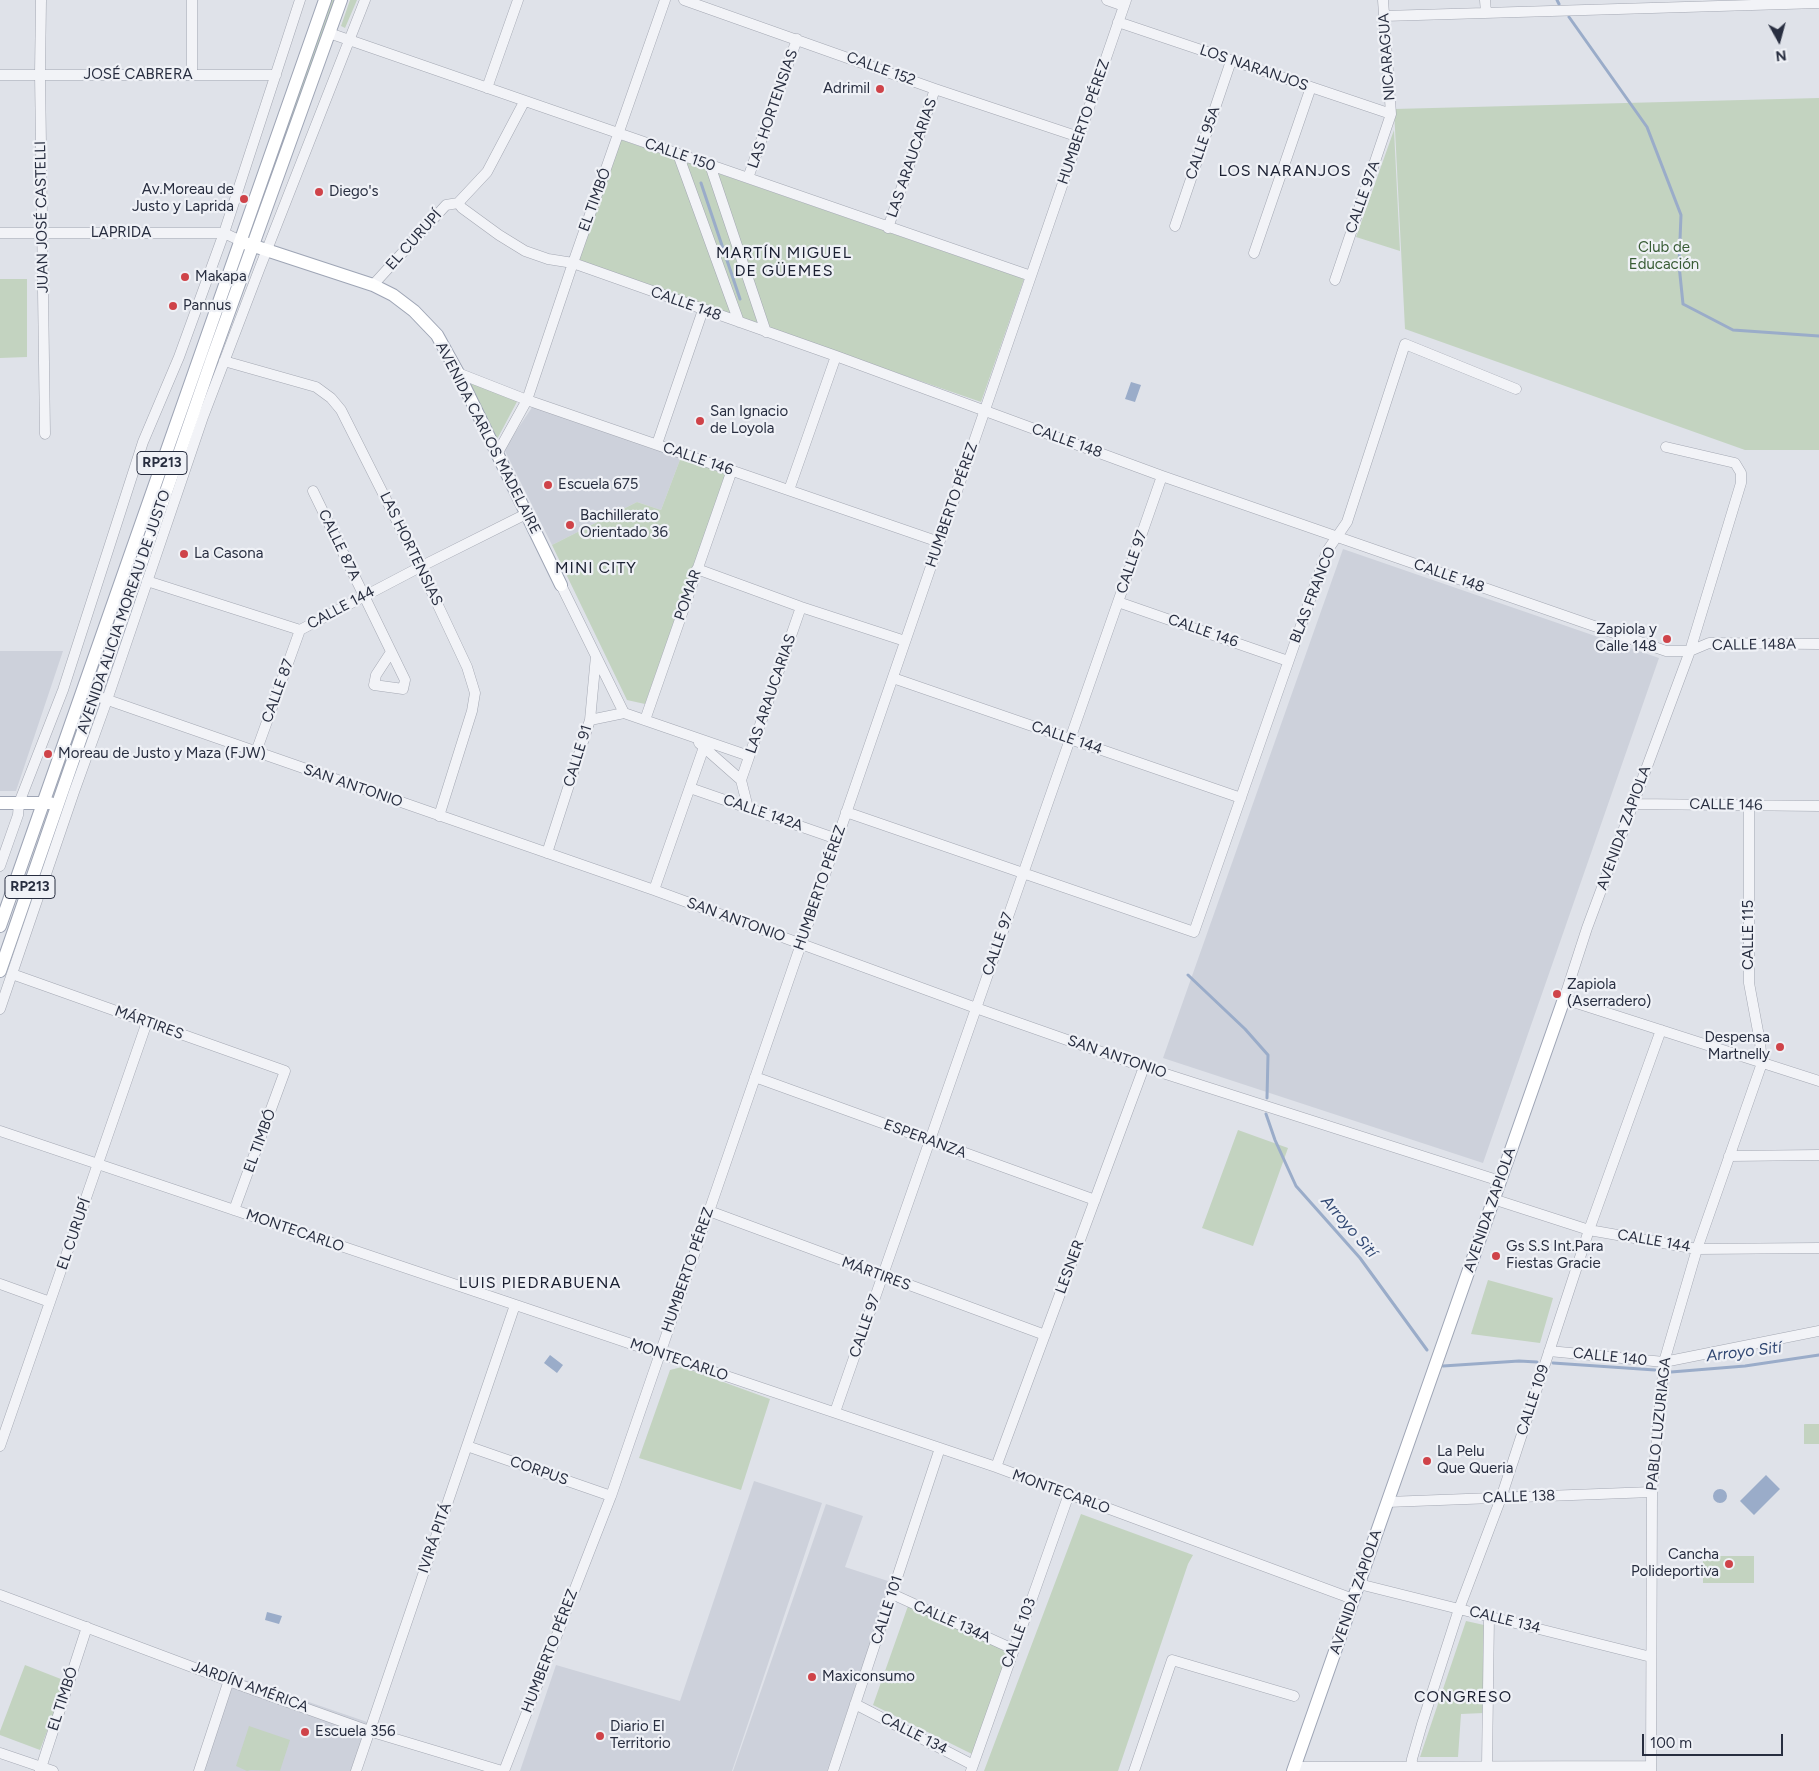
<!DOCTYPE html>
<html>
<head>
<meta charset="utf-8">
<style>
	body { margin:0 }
	#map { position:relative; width:1819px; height:1771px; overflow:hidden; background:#dfe2e9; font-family:Figtree,sans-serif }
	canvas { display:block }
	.north { position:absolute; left:1754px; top:15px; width:50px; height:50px; -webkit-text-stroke:4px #eff1f6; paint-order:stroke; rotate:173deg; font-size:14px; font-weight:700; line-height:20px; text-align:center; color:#282e40 }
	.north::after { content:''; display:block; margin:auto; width:18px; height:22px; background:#282e40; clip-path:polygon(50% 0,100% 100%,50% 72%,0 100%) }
	.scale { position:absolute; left:1642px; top:1734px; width:141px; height:22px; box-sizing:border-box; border:2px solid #282e40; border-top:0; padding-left:6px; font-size:15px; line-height:18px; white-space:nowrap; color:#282e40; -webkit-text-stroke:4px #eff1f6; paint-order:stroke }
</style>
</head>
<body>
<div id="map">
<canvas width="1819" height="1771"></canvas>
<div class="north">N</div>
<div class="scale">100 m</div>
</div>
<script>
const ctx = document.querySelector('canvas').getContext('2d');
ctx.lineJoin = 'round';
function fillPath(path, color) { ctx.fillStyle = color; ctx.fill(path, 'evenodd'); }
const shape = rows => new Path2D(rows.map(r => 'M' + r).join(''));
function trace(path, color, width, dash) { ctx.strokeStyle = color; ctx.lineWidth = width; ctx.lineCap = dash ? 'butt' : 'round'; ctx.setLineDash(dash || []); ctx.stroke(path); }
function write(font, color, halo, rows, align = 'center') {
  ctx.font = font + ' Figtree,sans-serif'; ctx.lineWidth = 4.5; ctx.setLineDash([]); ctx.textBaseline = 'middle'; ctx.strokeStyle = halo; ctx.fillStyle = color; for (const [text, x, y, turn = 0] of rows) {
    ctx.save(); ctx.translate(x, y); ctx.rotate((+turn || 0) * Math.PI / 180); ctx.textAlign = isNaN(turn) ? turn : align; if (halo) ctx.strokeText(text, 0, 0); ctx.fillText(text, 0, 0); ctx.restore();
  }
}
fillPath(shape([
	[533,406,681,457,661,510,637,502,552,545,504,449],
	[1343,549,1659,658,1483,1163,1163,1058],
	[0,651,63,651,16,791,0,791],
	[754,1481,822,1503,732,1771,520,1771,556,1665,680,1701],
	[826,1504,863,1516,845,1567,891,1582,827,1771,733,1771],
	[236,1677,370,1723,353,1771,201,1771]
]), '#cdd1db');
fillPath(shape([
	[329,0,335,0,256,218,252,218],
	[350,0,357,0,345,28,341,26],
	[1819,98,1819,450,1745,450,1405,329,1394,109],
	[1394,130,1400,251,1356,237],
	[619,139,1024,279,981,402,576,262],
	[0,279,27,279,27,357,0,358],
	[462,378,520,396,494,445],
	[681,457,726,474,645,704,627,700,552,545,637,502,661,510],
	[1238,1130,1288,1148,1253,1246,1202,1228],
	[1488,1280,1553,1298,1540,1343,1471,1334],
	[682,1367,770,1399,741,1490,639,1458,670,1370],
	[1804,1424,1819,1424,1819,1444,1804,1444],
	[1081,1514,1193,1555,1188,1564,1118,1771,984,1771],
	[1703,1556,1754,1556,1754,1583,1703,1583],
	[908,1606,1016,1649,976,1756,873,1705],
	[1466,1621,1484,1625,1484,1713,1461,1714,1458,1757,1420,1757],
	[25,1665,66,1681,40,1750,0,1735,0,1731],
	[249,1726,290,1740,280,1771,251,1770,247,1771,236,1766]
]), '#c3d3c0');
fillPath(shape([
	[1131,382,1141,385,1135,402,1125,399],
	[550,1355,563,1365,557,1373,544,1363],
	[1766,1475,1780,1489,1754,1515,1740,1501],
	'1713 1496a7 7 0 1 1 14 0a7 7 0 1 1-14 0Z',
	[267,1612,282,1616,279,1624,265,1620]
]), '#9aacc9');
trace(shape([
	[1557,0,1559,4],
	[1569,17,1647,127,1681,215,1679,265,1683,304,1733,330,1819,336],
	[701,183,740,299],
	[1188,975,1245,1029,1268,1055,1267,1098],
	[1266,1114,1275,1140,1296,1186,1360,1258,1427,1350],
	[1553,1363,1655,1370],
	[1443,1366,1519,1361,1537,1362],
	[1671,1372,1745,1366,1819,1355]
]), '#9aacc9', 3);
const minor = shape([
	[41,0,40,74,45,434],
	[684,0,935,89,1079,137],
	[1107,0,1124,6],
	[1485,0,1486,13],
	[1384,16,1819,3],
	[1118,22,1391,114],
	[329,33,1031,276],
	[0,75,276,75],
	[192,75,192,0],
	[487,88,518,0],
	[678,154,739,322],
	[710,165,766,332],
	[748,178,797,39],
	[458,203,462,208,499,235,525,251,548,259,573,263,836,356,1162,476,1666,651,1690,651,1709,643,1819,644],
	[1175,226,1231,61],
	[888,228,935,89],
	[0,233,224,233,241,241],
	[1254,253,1311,87],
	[1335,280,1391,114,1383,0],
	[373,285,446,205,458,203,487,172,524,102],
	[224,361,316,387,331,398,341,410,420,567,467,667,475,693,472,711,439,816],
	[458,373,527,400,939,542],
	[657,444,703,310],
	[1666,447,1735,463,1741,473,1741,483,1690,651,1587,928,1564,999,1819,1081],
	[497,454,527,400,573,263,665,0],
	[789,490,836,356],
	[313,491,405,680,403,689,374,685,376,675,391,652],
	[697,569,801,607,905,641],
	[147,581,300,630,420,567,526,514],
	[561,585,624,713],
	[1118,602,1288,661],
	[893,678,1241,798],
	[82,691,654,890,976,1008,1144,1067,1500,1181],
	[590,720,624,713,749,756],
	[645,720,732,470],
	[699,743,741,780,748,808],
	[256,752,300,630],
	[741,780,801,607],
	[690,788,837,839],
	[1634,804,1819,806],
	[846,812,1194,932,1327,551,1347,522,1405,344,1516,389],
	[547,853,590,720,596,656],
	[0,866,18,815,19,803,63,690,143,442,179,357,224,233,300,0],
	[654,890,704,747],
	[12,974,285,1071,234,1210],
	[0,1009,74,792,107,700,203,417,259,270,365,0],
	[755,1077,1095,1200],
	[0,1131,996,1467,1353,1599],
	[1729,1156,1819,1155],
	[1493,1199,1589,1230,1697,1249,1819,1248],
	[709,1211,1045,1335],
	[0,1284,50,1302],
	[1549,1351,1664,1362,1819,1331],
	[835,1412,1162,476],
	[0,1446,147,1022],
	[467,1446,611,1496],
	[996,1467,1144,1067],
	[1387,1502,1652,1492],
	[1359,1584,1651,1657],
	[892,1594,1013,1649],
	[0,1595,240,1685,369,1731,502,1771],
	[855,1704,973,1765],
	[0,1753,53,1771],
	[1487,1766,1489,1616],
	[1295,1767,1651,1766],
	[40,1771,87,1627],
	[199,1771,229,1680],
	[356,1771,515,1305],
	[504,1771,611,1496,1126,0],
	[833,1771,940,1448],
	[971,1771,1069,1494],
	[1134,1771,1172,1660,1294,1696],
	[1411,1771,1412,1759,1422,1724,1459,1609,1501,1498,1589,1230,1661,1030],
	[1651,1771,1652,1492,1664,1362,1697,1249,1762,1063,1760,1042,1749,983,1749,805]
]);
const major = shape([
	[245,243,373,285,393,295,414,311,437,335,458,373,561,585],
	[0,803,50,803],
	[0,926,325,0],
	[0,971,212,359,341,0],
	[1293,1771,1564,999]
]);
trace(minor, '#a4a8b3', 11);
trace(major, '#9ea5b5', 14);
trace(minor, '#f2f3f7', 10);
trace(major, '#fff', 12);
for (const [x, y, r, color] of [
	[880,89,5,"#cf4349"],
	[319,192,5,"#cf4349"],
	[244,199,5,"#cf4349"],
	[185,277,5,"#cf4349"],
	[173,306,5,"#cf4349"],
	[700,421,5,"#cf4349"],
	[548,485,5,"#cf4349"],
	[570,525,5,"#cf4349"],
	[184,554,5,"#cf4349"],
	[1667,639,5,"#cf4349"],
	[48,754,5,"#cf4349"],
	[1557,994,5,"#cf4349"],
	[1780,1047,5,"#cf4349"],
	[1496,1256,5,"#cf4349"],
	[1427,1461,5,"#cf4349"],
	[1729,1564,5,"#cf4349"],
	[812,1677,5,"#cf4349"],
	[305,1732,5,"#cf4349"],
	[600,1736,5,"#cf4349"]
]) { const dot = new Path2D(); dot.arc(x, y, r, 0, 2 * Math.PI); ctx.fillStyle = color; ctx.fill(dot); trace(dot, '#eff1f6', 2); }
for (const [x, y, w] of [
	[162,463,50],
	[30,887,50]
]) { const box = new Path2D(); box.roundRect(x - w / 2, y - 11.5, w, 23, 4); ctx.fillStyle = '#eff1f6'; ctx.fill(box); trace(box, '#282e40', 1); }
write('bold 14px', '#282e40', null, [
	["RP213",162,463],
	["RP213",30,887]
]);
write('15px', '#282e40', '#eff1f6', [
	["NICARAGUA",1387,57,-94],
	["LOS NARANJOS",1254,68,19],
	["CALLE 152",881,69,20],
	["JOSÉ CABRERA",138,75],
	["LAS HORTENSIAS",773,109,-71],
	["HUMBERTO PÉREZ",1084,122,-71],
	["CALLE 95A",1203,143,-71],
	["CALLE 150",680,155,19],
	["LAS ARAUCARIAS",912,158,-71],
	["CALLE 97A",1363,197,-71],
	["EL TIMBÓ",595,200,-70],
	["JUAN JOSÉ CASTELLI",42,217,-91],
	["LAPRIDA",121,233],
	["EL CURUPÍ",414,240,-48],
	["CALLE 148",686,304,20],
	["AVENIDA CARLOS MADELAIRE",488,438,63],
	["CALLE 148",1067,441,20],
	["CALLE 146",698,459,19],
	["HUMBERTO PÉREZ",952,505,-71],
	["CALLE 87A",339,545,64],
	["LAS HORTENSIAS",411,549,64],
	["CALLE 97",1132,562,-71],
	["CALLE 148",1449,576,19],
	["POMAR",688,595,-71],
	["BLAS FRANCO",1313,595,-69],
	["CALLE 144",341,608,-28],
	["AVENIDA ALICIA MOREAU DE JUSTO",124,612,-71],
	["CALLE 146",1203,631,19],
	["CALLE 148A",1754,645,-1],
	["CALLE 87",278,691,-70],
	["LAS ARAUCARIAS",771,694,-71],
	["CALLE 144",1067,738,19],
	["CALLE 91",578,756,-73],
	["SAN ANTONIO",353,786,19],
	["CALLE 146",1726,805,1],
	["CALLE 142A",763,813,19],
	["AVENIDA ZAPIOLA",1624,828,-70],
	["HUMBERTO PÉREZ",820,888,-71],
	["SAN ANTONIO",736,920,20],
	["CALLE 115",1749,935,-90],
	["CALLE 97",998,944,-71],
	["MÁRTIRES",149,1023,20],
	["SAN ANTONIO",1117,1057,19],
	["ESPERANZA",925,1139,20],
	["EL TIMBÓ",260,1141,-70],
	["AVENIDA ZAPIOLA",1490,1210,-71],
	["MONTECARLO",295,1231,19],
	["EL CURUPÍ",74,1234,-71],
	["CALLE 144",1654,1241,10],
	["LESNER",1070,1267,-70],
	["HUMBERTO PÉREZ",688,1270,-71],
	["MÁRTIRES",876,1274,20],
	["CALLE 97",865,1326,-71],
	["CALLE 140",1610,1357,6],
	["MONTECARLO",679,1360,19],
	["CALLE 109",1533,1400,-72],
	["PABLO LUZURIAGA",1659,1424,-84],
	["CORPUS",539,1471,19],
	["MONTECARLO",1061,1492,20],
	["CALLE 138",1519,1497,-2],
	["IVIRÁ PITÁ",435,1538,-71],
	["AVENIDA ZAPIOLA",1356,1592,-71],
	["CALLE 101",887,1610,-72],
	["CALLE 134",1505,1620,14],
	["CALLE 134A",952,1622,24],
	["CALLE 103",1019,1633,-70],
	["HUMBERTO PÉREZ",550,1651,-69],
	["JARDÍN AMÉRICA",250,1687,20],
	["EL TIMBÓ",63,1699,-72],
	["CALLE 134",914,1734,27]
]);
write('15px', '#282e40', '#eff1f6', [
	["Adrimil",870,89,"right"],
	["Av.Moreau de",234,190,"right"],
	["Justo y Laprida",234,207,"right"],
	["Diego's",329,192],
	["Makapa",195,277],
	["Pannus",183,306],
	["San Ignacio",710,412],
	["de Loyola",710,429],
	["Escuela 675",558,485],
	["Bachillerato",580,516],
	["Orientado 36",580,533],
	["La Casona",194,554],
	["Zapiola y",1657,630,"right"],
	["Calle 148",1657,647,"right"],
	["Moreau de Justo y Maza (FJW)",58,754],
	["Zapiola",1567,985],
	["(Aserradero)",1567,1002],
	["Despensa",1770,1038,"right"],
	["Martnelly",1770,1055,"right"],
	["Gs S.S Int.Para",1506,1247],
	["Fiestas Gracie",1506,1264],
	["La Pelu",1437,1452],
	["Que Queria",1437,1469],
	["Cancha",1719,1555,"right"],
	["Polideportiva",1719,1572,"right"],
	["Maxiconsumo",822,1677],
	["Diario El",610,1727],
	["Territorio",610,1744],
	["Escuela 356",315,1732]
], 'left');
write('15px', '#385c35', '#eff1f6', [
	["Club de",1664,248],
	["Educación",1664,265]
]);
ctx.letterSpacing = '1px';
write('16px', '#1a1f31', '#eff1f6', [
	["LOS NARANJOS",1285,171],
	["MARTÍN MIGUEL",784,253],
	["DE GÜEMES",784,271],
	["MINI CITY",596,568],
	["LUIS PIEDRABUENA",540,1283],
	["CONGRESO",1463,1697]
]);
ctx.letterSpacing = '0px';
write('italic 16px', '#324974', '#eff1f6', [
	["Arroyo Sití",1349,1227,49],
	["Arroyo Sití",1744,1352,-7]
]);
</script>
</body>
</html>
